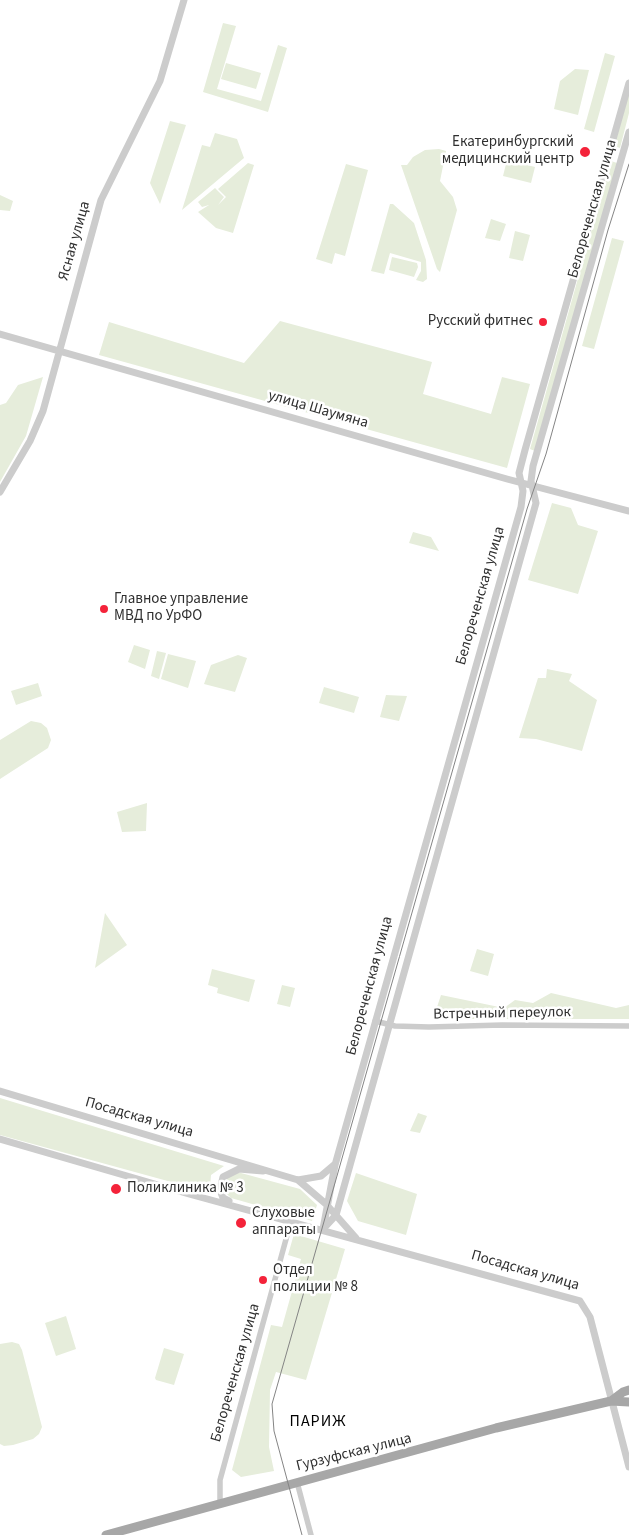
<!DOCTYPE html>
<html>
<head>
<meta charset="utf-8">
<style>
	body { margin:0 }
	canvas { display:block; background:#fff }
</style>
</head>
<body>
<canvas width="629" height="1535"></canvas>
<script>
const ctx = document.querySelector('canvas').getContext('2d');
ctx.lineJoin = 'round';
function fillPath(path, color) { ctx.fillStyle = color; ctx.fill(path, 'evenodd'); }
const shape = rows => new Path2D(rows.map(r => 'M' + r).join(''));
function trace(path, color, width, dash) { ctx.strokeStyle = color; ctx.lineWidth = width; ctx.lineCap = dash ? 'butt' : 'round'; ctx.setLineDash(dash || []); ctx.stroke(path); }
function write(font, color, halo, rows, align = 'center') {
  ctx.font = font + ' "Source Sans 3",sans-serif'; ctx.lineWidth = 5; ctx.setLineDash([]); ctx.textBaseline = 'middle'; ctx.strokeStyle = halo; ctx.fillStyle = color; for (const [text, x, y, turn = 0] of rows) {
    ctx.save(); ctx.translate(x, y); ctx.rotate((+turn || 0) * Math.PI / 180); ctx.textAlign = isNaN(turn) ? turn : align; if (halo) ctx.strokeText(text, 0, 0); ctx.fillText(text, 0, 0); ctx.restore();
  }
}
fillPath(shape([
	[223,23,236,26,217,89,261,101,278,45,287,48,268,112,203,92],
	[605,53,615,56,594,132,584,129],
	[226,63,261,73,256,89,221,79],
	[575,69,589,70,578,115,554,109,560,81],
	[629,91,629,113,620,148,614,146],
	[170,121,186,125,160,204,150,183],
	[215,133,237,139,244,158,182,210,202,145,210,147],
	[439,149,446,151,440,181,453,197,457,210,440,272,437,269,401,165,407,165,413,157,425,150],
	[507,160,535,167,531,183,503,176],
	[611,161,617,163,535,451,530,449],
	[248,163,254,165,233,233,216,228,198,212,209,205,202,207,198,202,215,188,224,197,218,205,226,197,218,189],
	[346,164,368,170,345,256,335,253,332,264,316,259],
	[0,195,13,201,10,211,0,210],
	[390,204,393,204,414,223,426,260,427,279,423,282,416,280,421,271,421,262,390,253,384,274,371,271],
	[491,219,506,224,500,241,485,238],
	[515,231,530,235,523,261,509,258],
	[612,238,624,241,594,349,582,346],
	[392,257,417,263,418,267,414,277,389,270],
	[280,321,432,362,423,394,491,414,502,377,530,384,507,468,99,355,109,322,244,363],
	[43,377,26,436,0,482,0,405,6,403,18,385],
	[552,503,571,508,578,525,598,531,578,594,528,580],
	[413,532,431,537,439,551,409,543],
	[134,645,150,650,145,669,128,662],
	[157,651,166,653,159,679,151,676],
	[168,654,196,661,188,688,161,679],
	[238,655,247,658,235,692,204,684,211,665],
	[547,669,572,674,569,681,597,700,582,751,536,739,519,738,538,678,546,678],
	[38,683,42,696,16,705,11,691],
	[324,687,359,697,354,713,319,703],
	[386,695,407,696,399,721,380,717],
	[31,721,41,723,47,728,51,740,48,748,0,779,0,740],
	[147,803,146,831,122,832,117,812],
	[105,913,127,945,95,968],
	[477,949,494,954,488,976,470,971],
	[212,969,255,980,249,1002,217,993,218,988,208,985],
	[282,985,295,988,290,1007,277,1004],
	[551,993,616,1008,629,1005,629,1019,433,1019,441,995,504,1008,515,1000,533,1003],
	[0,1098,224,1166,211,1175,210,1187,215,1194,0,1135],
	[418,1113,427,1116,420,1133,410,1131],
	[234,1173,241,1173,300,1189,317,1205,312,1221,231,1198,226,1193,224,1186,227,1178],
	[356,1173,417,1194,406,1235,358,1221,347,1201],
	[294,1234,345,1249,306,1380,276,1372,270,1390,269,1447,274,1471,241,1477,232,1470,271,1325,282,1327,301,1259,288,1255],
	[66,1316,76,1349,56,1356,45,1323],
	[12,1342,19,1344,22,1350,42,1427,39,1434,33,1439,13,1445,4,1446,0,1444,0,1344],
	[164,1348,184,1354,174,1385,156,1380,155,1378]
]), '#e6eddb');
trace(shape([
	[375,1021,395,1026,429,1027,502,1025,629,1026],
	[297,1482,311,1535],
	[220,1504,220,1480,291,1221]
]), '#ccc', 5.5);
trace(shape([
	[0,334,507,479,629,511],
	[0,492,30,441,43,411,101,200,160,81,184,0],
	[0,1091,298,1180,321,1176,334,1165],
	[0,1139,189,1194,580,1301,590,1317,629,1467],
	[298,1180,326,1204,356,1238],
	[229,1201,223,1198,220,1190,223,1177,239,1169,263,1171],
	[336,1215,536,503,531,481,533,466,629,132],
	[323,1229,335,1165,521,507,523,491,519,473,525,450,629,83],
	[323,1229,336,1215]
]), '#ccc', 7);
trace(shape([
	[611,1401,623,1392,629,1390],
	[106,1535,496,1428,611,1401,629,1402]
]), '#a7a7a7', 9);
trace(shape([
	[302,1535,274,1431,272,1404,527,509,546,454,608,230,629,164]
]), '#848484', 1);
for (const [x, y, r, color] of [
	[585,152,6,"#f4233a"],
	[543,322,5,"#f4233a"],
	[104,609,5,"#f4233a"],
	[116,1189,6,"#f4233a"],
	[241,1223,6,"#f4233a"],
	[263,1280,5,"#f4233a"]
]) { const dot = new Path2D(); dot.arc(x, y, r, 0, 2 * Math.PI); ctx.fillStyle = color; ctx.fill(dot); trace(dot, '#fff', 2); }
write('15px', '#2f2f2f', '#fff', [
	["Екатеринбургский",574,143,"right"],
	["медицинский центр",574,160,"right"],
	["Русский фитнес",533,322,"right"],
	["Главное управление",114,600],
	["МВД по УрФО",114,617],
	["Поликлиника № 3",127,1189],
	["Слуховые",252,1214],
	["аппараты",252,1231],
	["Отдел",273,1271],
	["полиции № 8",273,1288]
], 'left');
write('15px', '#2f2f2f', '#fff', [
	["Белореченская улица",593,209,-74],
	["Ясная улица",75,241,-74],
	["улица Шаумяна",318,410,16],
	["Белореченская улица",481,596,-74],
	["Белореченская улица",370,986,-75],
	["Встречный переулок",502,1014,-1],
	["Посадская улица",139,1118,16],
	["Посадская улица",525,1271,16],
	["Белореченская улица",236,1373,-74],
	["Гурзуфская улица",354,1453,-14]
]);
ctx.letterSpacing = '1px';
write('16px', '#000', '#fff', [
	["ПАРИЖ",318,1422]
]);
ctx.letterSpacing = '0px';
</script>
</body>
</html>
